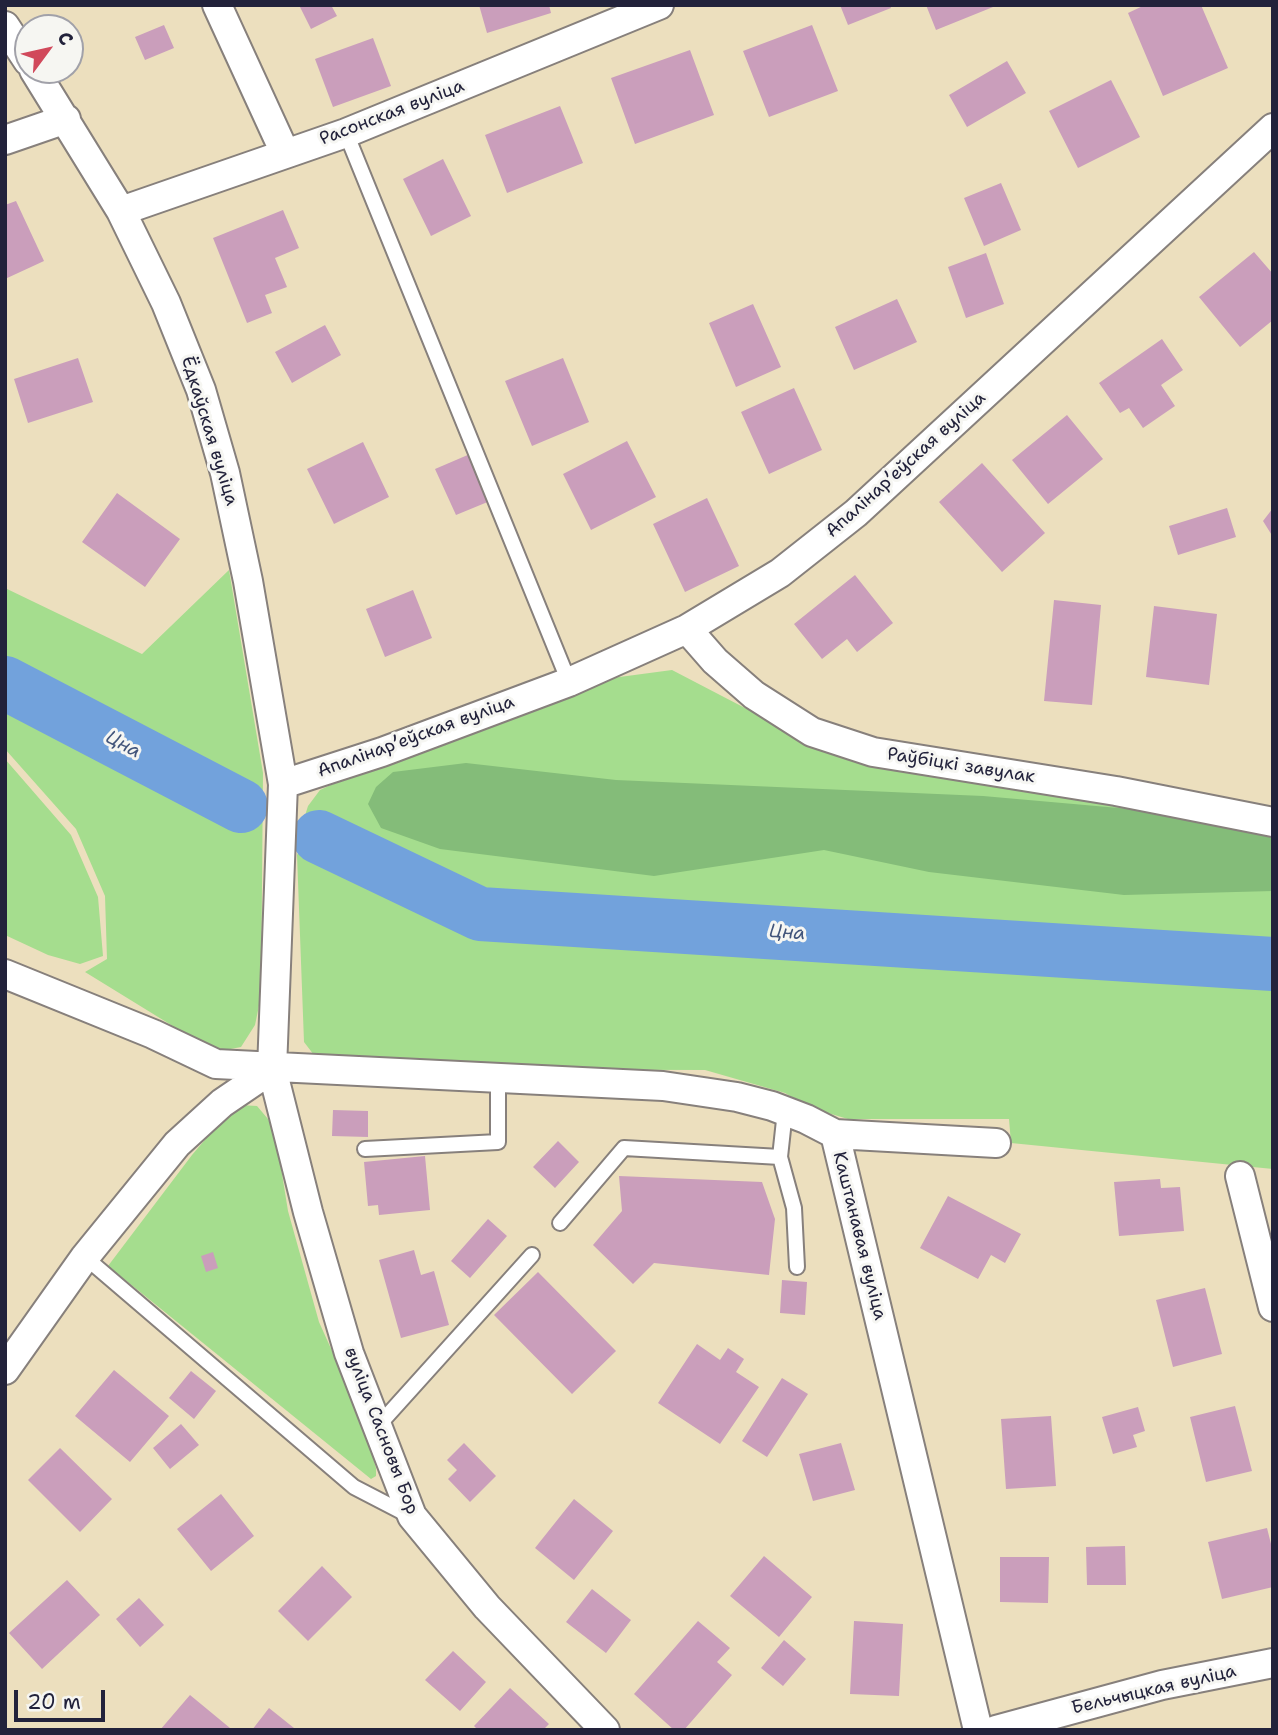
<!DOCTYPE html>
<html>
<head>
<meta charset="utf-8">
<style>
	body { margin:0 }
	#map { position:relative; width:1278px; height:1735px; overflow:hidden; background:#ecdfbe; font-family:"Shantell Sans",sans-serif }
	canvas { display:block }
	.frame { position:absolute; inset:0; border:7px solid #22223b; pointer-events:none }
	.north { position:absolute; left:14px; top:14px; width:70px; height:70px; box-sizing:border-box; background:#f6f6f2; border:2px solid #a1a1a9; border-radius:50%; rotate:57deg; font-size:19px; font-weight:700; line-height:28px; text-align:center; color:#22223b }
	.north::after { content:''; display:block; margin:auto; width:24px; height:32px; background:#d1495b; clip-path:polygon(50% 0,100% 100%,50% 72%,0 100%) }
	.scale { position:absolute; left:14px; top:1690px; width:91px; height:32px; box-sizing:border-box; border:4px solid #22223b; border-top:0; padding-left:9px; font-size:21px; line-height:24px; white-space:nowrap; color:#22223b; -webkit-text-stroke:5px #f6f6f2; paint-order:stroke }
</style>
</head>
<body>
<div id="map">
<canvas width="1278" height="1735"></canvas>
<div class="frame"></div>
<div class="north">С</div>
<div class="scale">20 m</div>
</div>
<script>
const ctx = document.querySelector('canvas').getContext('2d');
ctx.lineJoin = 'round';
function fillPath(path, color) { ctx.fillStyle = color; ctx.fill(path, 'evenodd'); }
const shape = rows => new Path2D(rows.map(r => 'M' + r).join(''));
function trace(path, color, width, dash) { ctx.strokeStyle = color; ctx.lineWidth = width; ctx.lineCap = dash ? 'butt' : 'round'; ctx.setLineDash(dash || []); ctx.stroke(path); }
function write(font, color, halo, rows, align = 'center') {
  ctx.font = font + ' "Shantell Sans",sans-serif'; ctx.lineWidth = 6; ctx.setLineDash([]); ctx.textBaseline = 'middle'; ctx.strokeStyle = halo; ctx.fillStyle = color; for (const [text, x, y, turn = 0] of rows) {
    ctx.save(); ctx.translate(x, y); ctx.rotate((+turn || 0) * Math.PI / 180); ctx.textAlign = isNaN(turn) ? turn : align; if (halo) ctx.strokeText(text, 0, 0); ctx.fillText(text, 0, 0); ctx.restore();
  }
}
fillPath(shape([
	[229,570,263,773,261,996,255,1025,241,1047,215,1052,85,972,107,959,105,896,76,829,5,749,5,588,142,654],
	[672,670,816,745,966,779,1273,832,1273,954,485,906,303,822,308,806,320,790,337,782,612,678],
	[5,759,71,835,98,897,103,956,80,964,48,955,5,935],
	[304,839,471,925,1273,980,1273,1169,1011,1143,1009,1119,848,1119,811,1108,785,1093,705,1070,333,1069,317,1059,304,1042,297,855],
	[240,1105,257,1106,268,1119,276,1137,288,1211,319,1322,360,1413,376,1468,376,1476,371,1479,108,1266,192,1155,226,1115]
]), '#a5dd8e');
fillPath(shape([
	[466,763,616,780,983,796,1164,812,1273,832,1273,891,1124,895,929,872,824,850,654,876,440,849,381,828,368,804,376,787,393,772]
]), '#84bc79');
trace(shape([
	[5,683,241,806],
	[319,837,480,914,1273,964]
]), '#72a2dc', 54);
fillPath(shape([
	[299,5,331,5,337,16,311,29],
	[479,5,549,5,551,13,487,33],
	[840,5,890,5,891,8,848,25],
	[926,5,998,5,936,30],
	[1145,5,1201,5,1228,68,1163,96,1128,13],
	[164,25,174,48,145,60,135,37],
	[812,25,838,91,769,117,743,51],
	[373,38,391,86,333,107,315,59],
	[690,50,714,115,635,144,611,78],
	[1007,61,1026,93,967,127,949,95],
	[1111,80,1140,137,1078,168,1049,111],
	[560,106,583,163,507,193,485,135],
	[443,159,471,216,431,236,403,179],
	[1001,183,1021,230,984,246,964,198],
	[16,201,44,261,5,279,5,205],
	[283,210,299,248,275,258,287,287,265,295,272,313,247,323,213,238],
	[1254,252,1273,274,1273,320,1240,347,1199,297],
	[986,253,1004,304,966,318,948,267],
	[897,299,917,342,854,370,835,327],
	[753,304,781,367,736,387,709,323],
	[325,325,341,355,292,383,275,352],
	[1162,339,1183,370,1161,385,1175,406,1143,428,1129,408,1120,413,1099,383],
	[78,358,93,402,28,423,14,379],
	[563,358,589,422,532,446,505,381],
	[794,388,822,450,769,474,741,412],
	[1067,415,1103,459,1048,504,1012,460],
	[627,441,656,497,591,530,563,474],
	[363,442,389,497,334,524,307,469],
	[470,454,490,501,456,515,435,469],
	[982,463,1045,533,1002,572,939,502],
	[117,493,180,539,145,587,82,542],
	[707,498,739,566,685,592,653,524],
	[1227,508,1236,537,1178,555,1169,526],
	[1273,508,1273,537,1263,521],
	[855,575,893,623,857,652,847,639,822,659,794,624],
	[413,590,432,638,385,657,366,609],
	[1054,600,1101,605,1092,705,1044,701],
	[1154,606,1217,614,1209,685,1146,677],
	[333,1110,368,1111,368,1137,332,1136],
	[558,1141,579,1162,555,1188,533,1167],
	[425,1156,430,1210,379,1215,378,1205,368,1206,364,1162],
	[619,1176,762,1182,775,1219,769,1275,654,1263,633,1284,593,1245,622,1211],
	[1160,1179,1161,1188,1180,1187,1184,1231,1119,1236,1114,1182],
	[948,1196,1021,1234,1005,1263,991,1255,978,1279,920,1248],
	[488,1219,507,1236,470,1278,451,1261],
	[414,1250,421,1275,434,1271,449,1325,401,1338,379,1260],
	[213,1252,218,1268,206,1272,201,1256],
	[538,1272,616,1351,572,1394,494,1315],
	[782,1280,807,1282,805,1315,780,1313],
	[1205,1288,1222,1354,1173,1367,1156,1300],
	[697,1344,720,1360,728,1348,744,1359,736,1372,759,1387,720,1444,658,1403],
	[114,1370,169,1416,130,1462,75,1416],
	[191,1371,216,1391,194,1419,169,1398],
	[782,1378,808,1394,767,1457,742,1441],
	[1235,1406,1252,1471,1206,1482,1190,1417],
	[1138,1407,1145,1431,1133,1435,1137,1447,1113,1454,1102,1417],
	[1051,1416,1056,1486,1006,1489,1001,1419],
	[181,1424,199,1445,170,1469,153,1448],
	[464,1443,496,1476,470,1502,448,1479,457,1470,447,1460],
	[841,1443,855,1490,813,1501,799,1454],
	[60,1448,112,1499,80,1532,28,1480],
	[221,1494,254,1536,211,1571,177,1529],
	[574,1499,613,1531,574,1580,535,1548],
	[1267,1528,1273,1552,1273,1587,1222,1599,1208,1542],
	[1125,1546,1126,1585,1087,1585,1086,1547],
	[764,1556,812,1597,779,1637,730,1596],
	[1000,1557,1049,1557,1048,1603,1000,1602],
	[322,1566,352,1597,308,1641,278,1611],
	[67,1580,100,1615,42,1669,9,1633],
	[592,1589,631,1620,606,1653,566,1622],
	[139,1598,164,1625,140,1647,116,1619],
	[698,1621,730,1648,717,1662,732,1675,684,1730,674,1730,634,1694],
	[854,1621,903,1624,899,1696,850,1694],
	[784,1640,806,1659,783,1686,761,1668],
	[453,1651,486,1682,460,1711,425,1680],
	[510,1688,549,1724,543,1730,478,1730,474,1726],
	[190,1695,230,1728,229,1730,160,1730],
	[269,1708,294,1728,292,1730,252,1730]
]), '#ca9ebb');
const service = shape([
	[346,133,569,682],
	[365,1149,498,1142,498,1078],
	[780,1157,785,1111],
	[560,1223,624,1148,780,1157,794,1208,797,1267],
	[85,1257,354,1487,410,1516],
	[377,1427,532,1255]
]);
const minor = shape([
	[217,5,285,153],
	[5,26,28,61],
	[34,70,121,211,166,303,201,390,225,473,248,581,283,784,272,1069,308,1212,349,1353,412,1516,487,1607,605,1730],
	[5,140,66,119],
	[121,211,346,133,659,5],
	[687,629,715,661,754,695,812,732,873,752,1116,791,1273,822],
	[283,784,382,752,569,682,687,629,780,573,856,513,1273,128],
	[5,974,153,1034,216,1064,663,1086,737,1097,772,1106,806,1119,835,1134,978,1730],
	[835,1134,996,1143],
	[1240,1176,1273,1307],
	[5,1370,85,1257,177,1144,222,1103,272,1069],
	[996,1730,1162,1685,1273,1663]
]);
trace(service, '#87807c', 18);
trace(minor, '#87807c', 32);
trace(service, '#fff', 14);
trace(minor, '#fff', 28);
write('18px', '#22223b', '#f6f6f2', [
	["Расонская вуліца",392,113,-21],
	["Ёдкаўская вуліца",209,431,73],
	["Апалінарʼеўская вуліца",906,465,-42],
	["Апалінарʼеўская вуліца",416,737,-20],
	["Раўбіцкі завулак",961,766,9],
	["Каштанавая вуліца",859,1236,76],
	["вуліца Сасновы Бор",381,1431,69],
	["Бельчыцкая вуліца",1154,1690,-13]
]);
write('italic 19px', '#42557b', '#f6f6f2', [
	["Цна",123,745,28],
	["Цна",787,933,4]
]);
</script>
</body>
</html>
